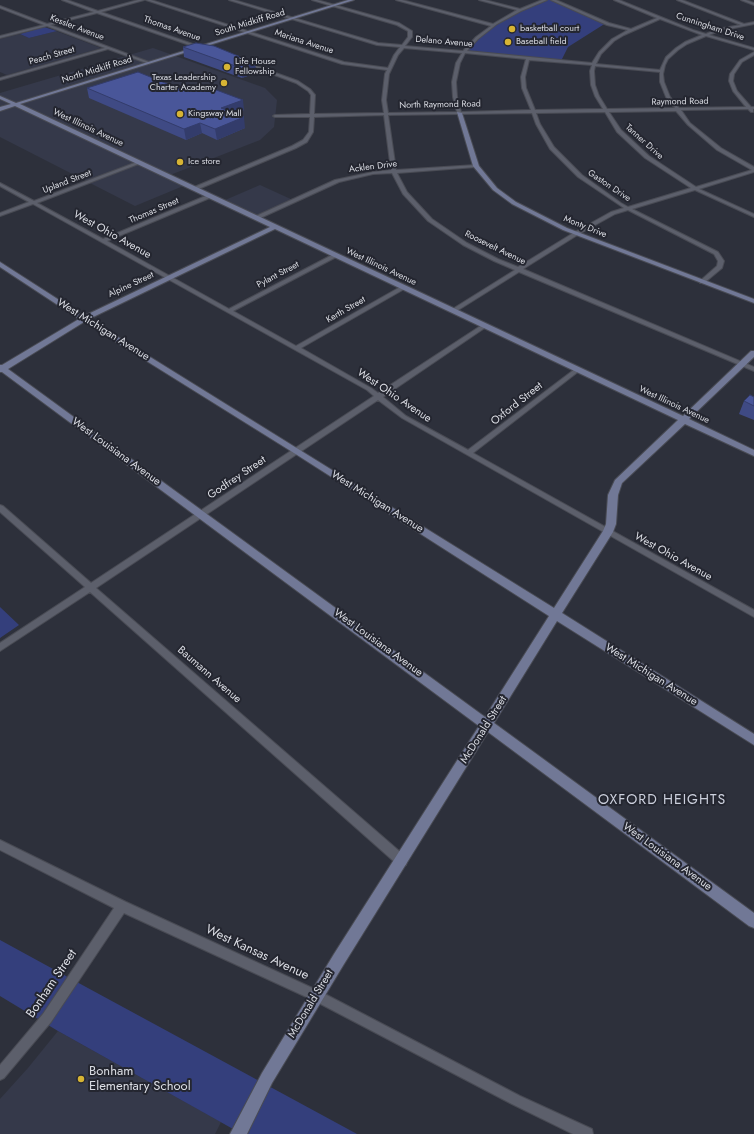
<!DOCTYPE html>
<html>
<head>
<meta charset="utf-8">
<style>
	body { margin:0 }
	canvas { display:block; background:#2d303b }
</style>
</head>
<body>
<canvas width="754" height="1134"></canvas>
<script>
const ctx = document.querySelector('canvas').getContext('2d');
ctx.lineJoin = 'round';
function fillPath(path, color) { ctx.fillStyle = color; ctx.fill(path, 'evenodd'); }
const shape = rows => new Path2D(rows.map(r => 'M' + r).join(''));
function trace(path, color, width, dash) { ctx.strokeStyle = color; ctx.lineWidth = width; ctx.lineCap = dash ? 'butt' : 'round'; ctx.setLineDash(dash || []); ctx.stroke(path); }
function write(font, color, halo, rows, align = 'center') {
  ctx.font = font + ' Jost,sans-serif'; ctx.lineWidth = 4; ctx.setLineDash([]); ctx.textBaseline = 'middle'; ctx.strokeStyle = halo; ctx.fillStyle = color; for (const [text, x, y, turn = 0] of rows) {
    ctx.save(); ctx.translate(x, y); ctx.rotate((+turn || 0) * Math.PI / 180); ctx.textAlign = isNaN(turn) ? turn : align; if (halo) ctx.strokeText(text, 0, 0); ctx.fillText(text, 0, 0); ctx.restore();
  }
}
fillPath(shape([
	[56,31,101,48,7,75,0,72,0,39,20,34,29,38],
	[153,48,265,88,277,100,274,127,260,140,170,175,188,184,135,206,0,137,0,93],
	[260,185,295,201,258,218,223,201],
	[58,1031,221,1122,215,1134,0,1134,0,1099,28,1068]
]), '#35394a');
fillPath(shape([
	[545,0,553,0,606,23,568,47,561,61,464,52,476,38,508,16],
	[44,27,57,31,29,38,20,34],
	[0,607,19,625,0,638],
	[0,940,86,987,357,1134,242,1134,58,1031,0,996]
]), '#343f7c');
const street = shape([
	[62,0,67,0,98,11,138,0,144,0,101,12,204,48,201,49,97,13,50,25,149,62,149,64,108,49,0,80,0,78,105,48,47,26,0,38,0,36,44,25,0,8,0,6,47,24,94,12,62,0],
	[146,0,151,0,344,62,388,68,394,55,400,47,377,45,229,0,234,0,378,43,402,45,408,37,408,31,397,25,312,0,317,0,399,23,412,31,412,37,405,46,463,51,476,37,491,26,396,0,402,0,493,24,517,10,479,0,485,0,520,9,542,0,547,0,521,11,497,24,478,39,467,51,592,63,599,52,612,39,628,30,607,25,551,0,556,0,609,23,631,29,657,18,614,0,619,0,693,30,706,34,717,29,741,25,677,0,682,0,744,24,754,22,754,24,719,31,709,35,754,48,754,50,706,36,687,44,678,50,668,59,665,65,663,74,664,82,670,97,679,108,746,107,733,91,729,81,730,74,740,60,754,52,754,55,742,62,734,74,733,81,737,91,751,107,754,107,754,109,753,109,753,112,751,112,748,109,681,110,690,123,721,148,754,167,754,172,699,189,754,214,754,217,695,190,632,209,718,252,724,261,722,268,704,283,700,283,700,281,717,266,718,261,714,254,628,210,615,214,579,234,523,269,754,367,754,371,519,272,455,312,451,312,451,310,515,270,494,261,463,245,428,221,403,194,392,173,373,174,339,182,258,219,254,219,254,217,335,180,373,172,391,170,384,115,314,117,313,132,307,142,296,148,196,190,192,190,192,188,292,146,303,140,309,132,310,117,275,117,273,116,275,115,310,114,311,95,308,91,296,83,245,64,245,62,298,81,310,89,315,95,314,114,384,113,382,100,385,74,387,70,342,64,146,0],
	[660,19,702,35,685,42,676,48,666,57,660,70,596,64,601,54,614,41,624,35,660,19],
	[404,48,462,53,456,63,452,82,453,97,457,112,388,113,386,100,389,74,398,55,404,48],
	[465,53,526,59,521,77,522,88,531,110,461,112,457,97,456,82,460,63,465,53],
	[529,60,592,65,590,71,591,85,595,96,603,109,535,110,526,88,525,77,529,60],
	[595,66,660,72,660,82,666,97,675,108,607,109,599,96,595,85,594,71,595,66],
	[676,111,688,125,717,150,752,170,696,187,649,156,621,130,609,112,676,111],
	[605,112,617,132,645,158,691,188,628,207,621,203,582,175,554,147,540,124,536,113,605,112],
	[532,113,536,124,550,149,578,177,624,208,611,212,575,232,518,267,498,259,467,243,432,219,407,192,397,173,476,167,478,166,476,165,396,170,388,115,532,113],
	[741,0,746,0,754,3,754,5,741,0],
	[137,162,141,163,37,203,103,239,208,195,212,195,212,197,107,241,229,309,334,254,338,254,338,256,233,311,296,346,402,286,406,286,406,288,301,348,371,388,378,393,482,325,486,325,486,327,383,397,406,416,468,450,575,369,579,369,579,371,473,453,754,610,754,617,402,418,378,400,96,588,406,857,407,861,406,865,402,866,398,865,90,592,0,651,0,643,85,587,0,512,0,505,3,506,91,583,374,396,367,390,33,204,0,216,0,213,29,202,0,186,0,183,34,201,137,162],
	[0,840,126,902,321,992,520,1096,592,1129,593,1134,573,1134,512,1104,313,1000,124,913,51,1022,4,1078,0,1080,0,1065,43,1014,114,908,0,850,0,840]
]);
const secondary = shape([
	[348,0,354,0,20,104,683,416,751,351,754,351,754,357,689,419,754,450,754,456,685,424,622,483,618,495,616,524,613,532,562,613,754,734,754,745,557,621,494,723,754,913,754,928,749,926,488,732,344,964,272,1083,247,1134,230,1134,262,1073,334,954,479,726,2,372,0,372,0,365,2,365,79,319,0,267,0,262,84,316,270,227,15,106,0,111,0,107,11,104,0,99,0,96,16,103,348,0],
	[275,229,678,420,615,480,608,495,606,524,603,531,554,608,89,319,275,229],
	[84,322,294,453,549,616,485,717,8,369,84,322],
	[457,112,462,113,479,166,497,188,516,202,567,228,754,299,754,303,563,230,512,204,493,190,473,166,457,112]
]);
trace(street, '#494b54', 2);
trace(secondary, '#494b54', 2);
fillPath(street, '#5c5f6b');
fillPath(secondary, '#717896');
fillPath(shape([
	[183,47,255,63,256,73,242,78,184,57],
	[87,88,185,91,244,110,235,114,245,128,217,140,202,133,186,140,89,98],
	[754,397,754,420,739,414,744,401]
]), '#3f4a84');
fillPath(shape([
	[255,63,256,73,242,78,241,68],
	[243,100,244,110,222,118,221,108],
	[244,117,245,128,217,140,215,129],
	[200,123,202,133,186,140,184,129]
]), '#333c6b');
const building = shape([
	[196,43,214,46,255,63,241,68,183,47,196,43],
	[138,72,185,91,203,85,243,100,221,108,244,117,215,129,200,123,184,129,87,88,138,72],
	[750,395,754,397,754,406,744,401,750,395]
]);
fillPath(building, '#495699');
trace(building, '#333c6b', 1);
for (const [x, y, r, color] of [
	[512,29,4,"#d7b434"],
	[508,42,4,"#d7b434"],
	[227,67,4,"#d7b434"],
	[224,83,4,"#d7b434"],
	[180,114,4,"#d7b434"],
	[180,162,4,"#d7b434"],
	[81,1079,4,"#d7b434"]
]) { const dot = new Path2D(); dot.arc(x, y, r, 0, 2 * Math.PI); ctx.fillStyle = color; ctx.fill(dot); trace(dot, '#242630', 1.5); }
write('9px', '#dbdde4', '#242630', [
	["South Midkiff Road",250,23,-17],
	["Cunningham Drive",710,27,18],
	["Kessler Avenue",77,28,21],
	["Thomas Avenue",172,29,19],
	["Mariana Avenue",304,42,18],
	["Delano Avenue",444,42,5],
	["Peach Street",52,56,-16],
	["North Midkiff Road",97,70,-17],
	["Raymond Road",680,102,-1],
	["North Raymond Road",440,105,-1],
	["West Illinois Avenue",88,128,25],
	["Tanner Drive",644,142,42],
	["Acklen Drive",373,167,-7],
	["Upland Street",67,182,-21],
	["Gaston Drive",609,186,34],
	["Thomas Street",154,211,-23],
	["Monty Drive",585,227,22],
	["Roosevelt Avenue",495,248,26],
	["West Illinois Avenue",381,267,25],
	["Pylant Street",278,275,-28],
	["Alpine Street",131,285,-25],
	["Kerth Street",346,310,-30],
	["West Illinois Avenue",674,405,25]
]);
write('9px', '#dbdde4', '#242630', [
	["basketball court",520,29],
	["Baseball field",516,42],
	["Life House",235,62],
	["Fellowship",235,72],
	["Texas Leadership",216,78,"right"],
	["Charter Academy",216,88,"right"],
	["Kingsway Mall",188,114],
	["Ice store",188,162]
], 'left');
write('11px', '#dbdde4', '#242630', [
	["West Ohio Avenue",112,235,29],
	["West Michigan Avenue",103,330,32],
	["West Ohio Avenue",394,396,34],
	["Oxford Street",517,404,-38],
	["West Louisiana Avenue",116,452,36],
	["Godfrey Street",237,478,-34],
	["West Michigan Avenue",377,502,32],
	["West Ohio Avenue",673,557,29],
	["West Louisiana Avenue",378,643,36],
	["Baumann Avenue",209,675,41],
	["West Michigan Avenue",651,675,32],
	["McDonald Street",484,730,-58],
	["West Louisiana Avenue",667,857,36],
	["McDonald Street",311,1004,-59]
]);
write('13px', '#dbdde4', '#242630', [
	["West Kansas Avenue",257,953,25],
	["Bonham Street",52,984,-56]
]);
write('13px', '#dbdde4', '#242630', [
	["Bonham",89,1072],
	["Elementary School",89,1087]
], 'left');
ctx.letterSpacing = '1px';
write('14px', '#ccd0dd', '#242630', [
	["OXFORD HEIGHTS",662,801]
]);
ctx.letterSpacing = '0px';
</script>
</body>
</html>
